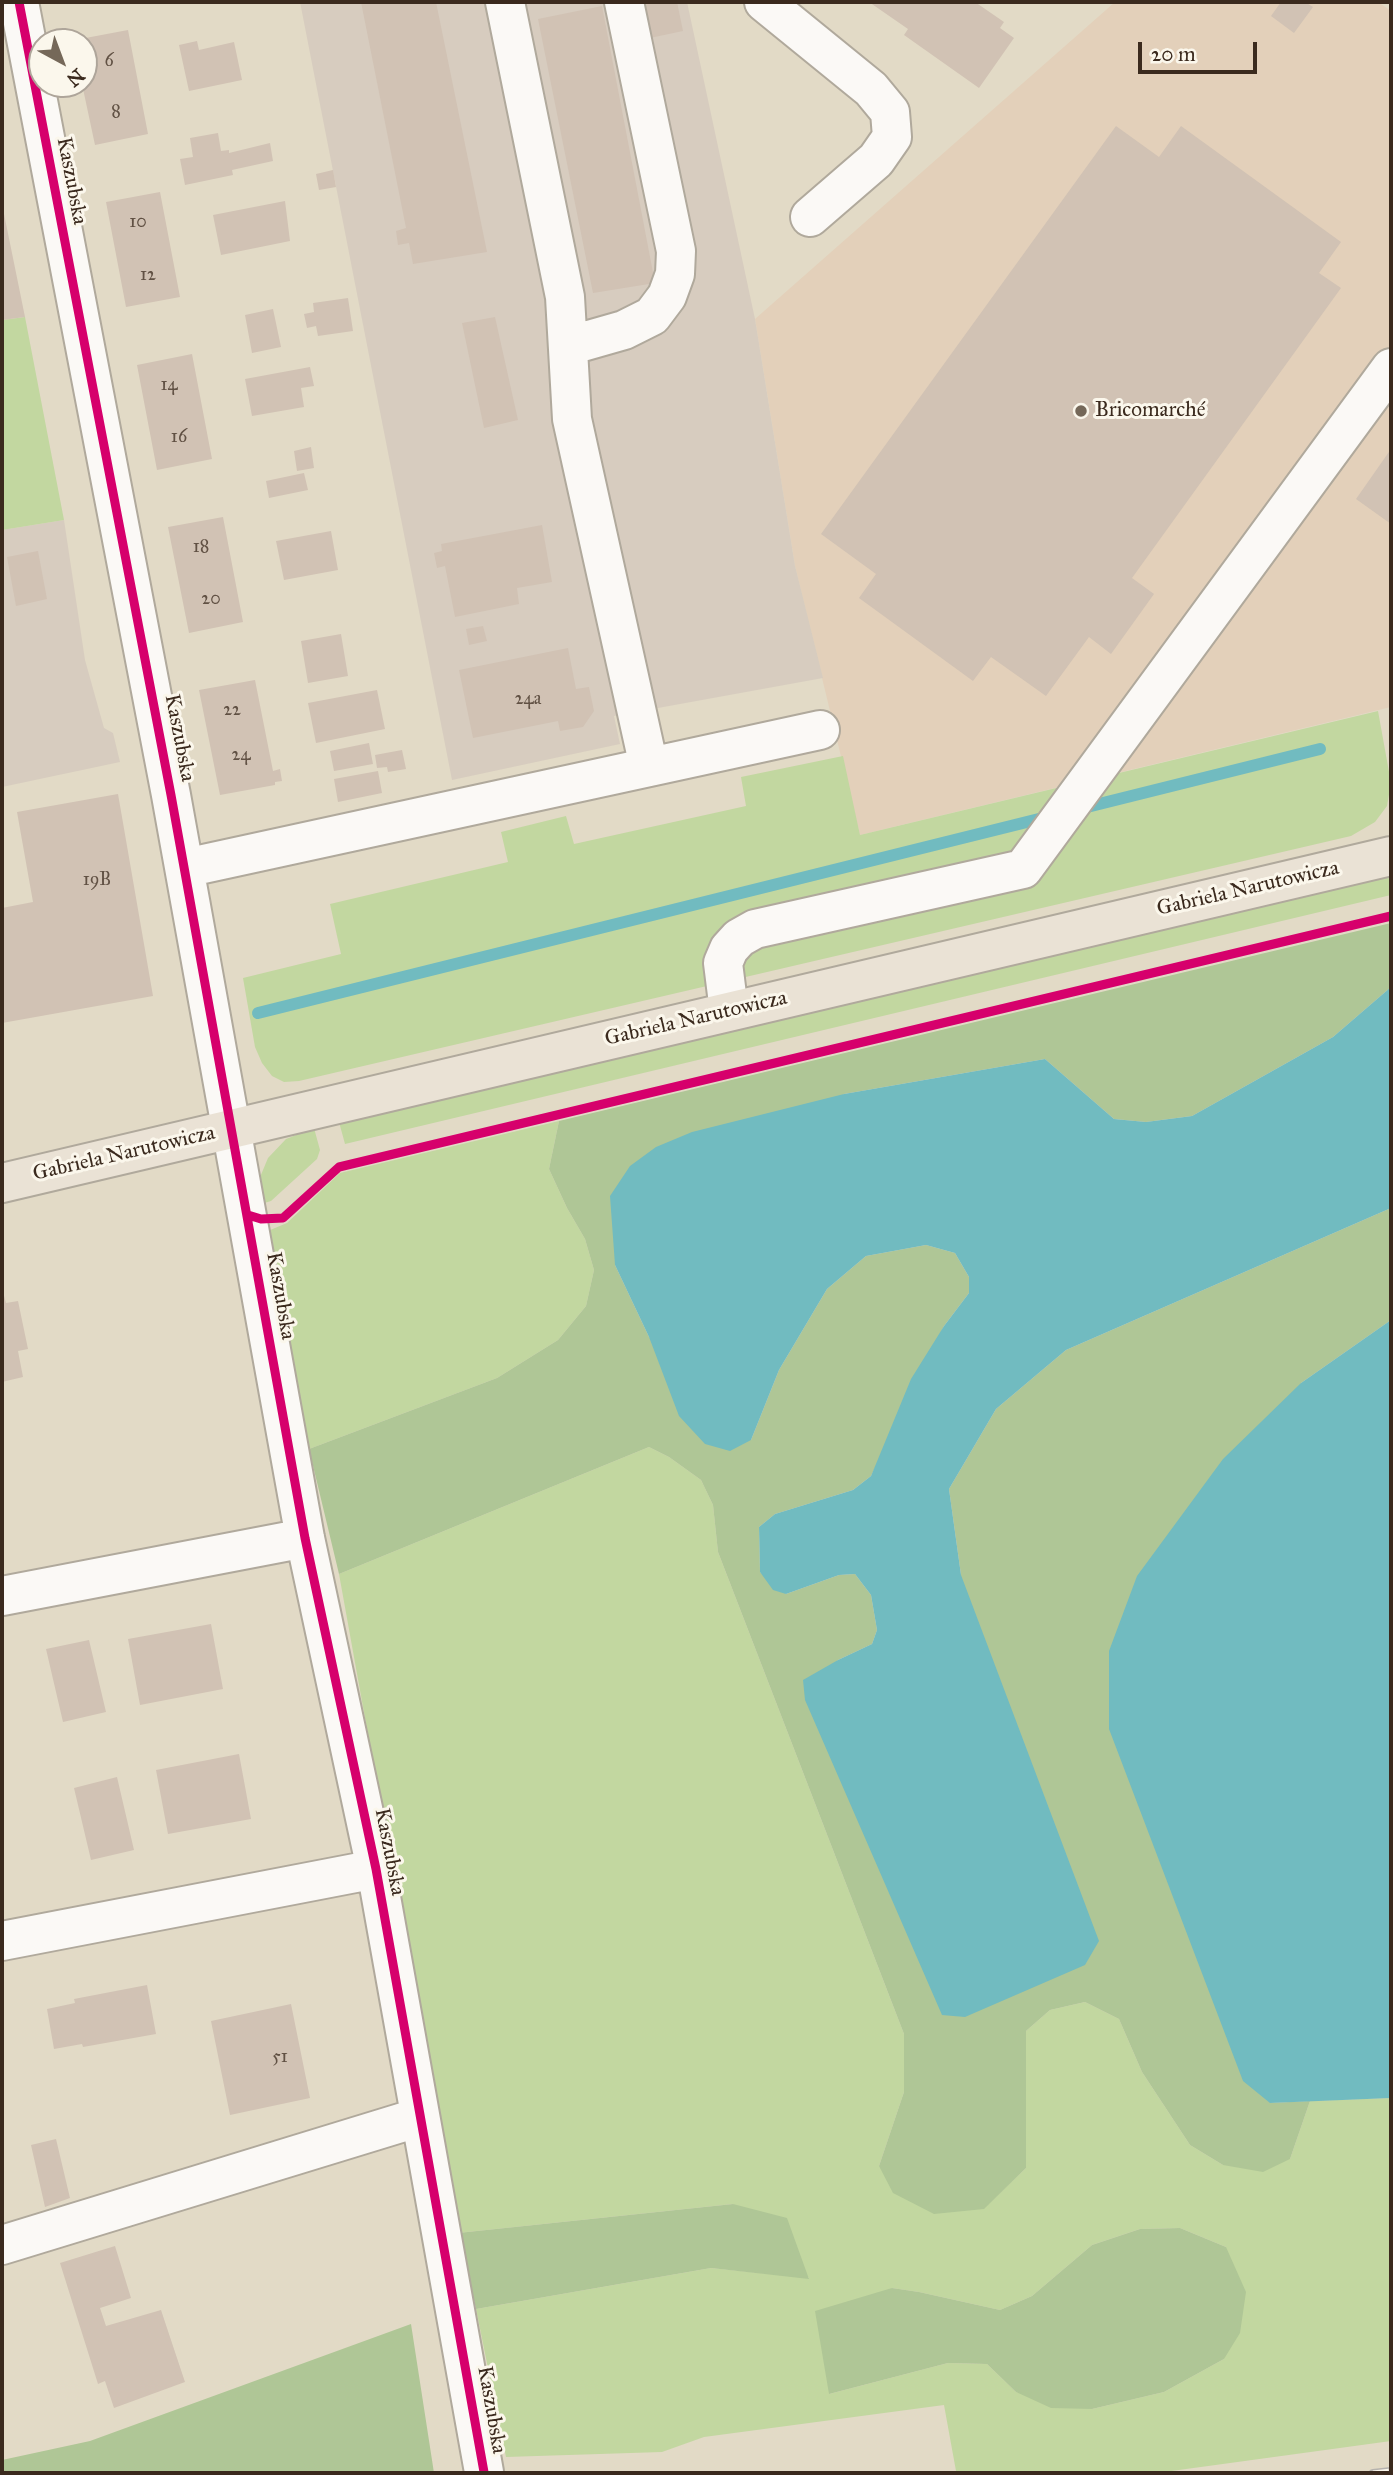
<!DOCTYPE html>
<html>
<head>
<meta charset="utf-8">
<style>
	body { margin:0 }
	#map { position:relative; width:1393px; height:2475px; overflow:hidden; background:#e2dac6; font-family:"IM FELL Great Primer",serif }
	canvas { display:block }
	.frame { position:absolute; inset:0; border:4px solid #3b2a1e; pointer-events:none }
	.north { position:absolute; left:28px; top:28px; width:70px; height:70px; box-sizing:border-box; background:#fbf7ec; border:2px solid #aea59a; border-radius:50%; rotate:139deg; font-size:19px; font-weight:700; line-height:28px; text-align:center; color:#3b2a1e }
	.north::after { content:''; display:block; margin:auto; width:24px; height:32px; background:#756859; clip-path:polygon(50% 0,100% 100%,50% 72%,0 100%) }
	.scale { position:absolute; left:1138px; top:42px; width:119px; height:32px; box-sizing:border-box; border:4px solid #3b2a1e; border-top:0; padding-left:9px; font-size:21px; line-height:24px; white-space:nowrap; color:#3b2a1e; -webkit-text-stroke:5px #fbf7ec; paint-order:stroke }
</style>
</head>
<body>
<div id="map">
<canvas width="1393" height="2475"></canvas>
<div class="frame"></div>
<div class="north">N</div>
<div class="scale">20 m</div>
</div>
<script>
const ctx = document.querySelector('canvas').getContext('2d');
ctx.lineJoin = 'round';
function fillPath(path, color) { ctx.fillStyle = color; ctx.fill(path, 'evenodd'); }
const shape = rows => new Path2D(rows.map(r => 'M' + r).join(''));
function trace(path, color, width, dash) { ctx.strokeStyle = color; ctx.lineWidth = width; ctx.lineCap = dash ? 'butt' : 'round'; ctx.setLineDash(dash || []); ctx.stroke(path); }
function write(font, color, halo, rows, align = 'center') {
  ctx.font = font + ' "IM FELL Great Primer",serif'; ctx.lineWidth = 6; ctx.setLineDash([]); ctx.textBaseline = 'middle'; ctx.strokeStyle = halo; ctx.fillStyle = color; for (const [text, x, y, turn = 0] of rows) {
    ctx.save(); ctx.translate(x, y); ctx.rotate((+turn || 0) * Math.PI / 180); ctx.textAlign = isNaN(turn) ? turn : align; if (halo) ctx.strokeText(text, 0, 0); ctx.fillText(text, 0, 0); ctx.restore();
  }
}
fillPath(shape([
	[1115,2,1378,2,1391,11,1391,707,860,835,795,566,755,319]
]), '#e3d0ba');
fillPath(shape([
	[300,2,687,2,755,319,795,566,823,678,614,716,620,744,452,780],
	[64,520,85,660,104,728,113,733,120,762,2,787,2,530]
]), '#d7ccbf');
fillPath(shape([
	[25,317,64,520,2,530,2,320],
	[1378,711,1391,783,1387,806,1375,822,1351,836,299,1081,284,1082,272,1076,262,1063,255,1047,243,978,341,954,330,904,508,862,501,832,566,816,574,844,746,806,741,777,843,756,860,835],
	[1391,875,1391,895,345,1144,339,1122],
	[559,1121,549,1169,567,1208,585,1239,594,1270,586,1306,558,1340,497,1378,309,1449,263,1233,287,1223,340,1173],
	[314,1128,320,1150,317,1159,271,1201,258,1205,258,1182,268,1158,286,1139],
	[649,1447,669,1457,701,1480,713,1505,718,1552,904,2034,904,2092,879,2166,983,2209,1026,2168,1026,2031,1050,2010,1085,2002,1119,2019,1142,2072,1190,2145,1223,2165,1290,2159,1310,2101,1391,2098,1391,2441,1157,2473,944,2473,956,2471,944,2405,704,2437,662,2452,506,2457,476,2309,711,2268,809,2278,733,2204,458,2233,339,1574],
	[1180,2228,1226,2247,1224,2359,1164,2392,1092,2409,1016,2392,987,2364,948,2363,829,2394,892,2288,919,2292,1000,2310,1032,2296,1092,2245,1140,2229]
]), '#c2d7a0');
fillPath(shape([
	[1391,923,1391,987,1333,1037,1192,1116,1146,1122,1114,1119,1045,1059,844,1094,615,1265,649,1337,751,1440,779,1370,827,1289,866,1256,926,1245,955,1253,969,1277,969,1293,944,1326,871,1476,853,1490,775,1514,759,1527,760,1572,786,1594,839,1575,855,1574,871,1595,877,1630,872,1644,838,1660,805,1700,961,1575,949,1489,996,1409,1066,1350,1391,1208,1391,1320,1301,1383,1270,2103,1310,2101,1290,2159,1263,2172,1223,2165,1190,2145,1142,2072,1119,2019,1085,2002,1050,2010,1026,2031,1026,2168,984,2209,934,2214,893,2193,879,2166,904,2092,904,2034,718,1552,713,1505,701,1480,669,1457,649,1447,339,1574,309,1449,497,1378,558,1340,586,1306,594,1270,585,1239,567,1208,549,1169,559,1121],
	[733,2204,787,2218,809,2279,711,2268,476,2309,458,2233],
	[1180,2228,1226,2247,1246,2292,1240,2333,1224,2359,1164,2392,1092,2409,1051,2408,1016,2392,987,2364,948,2363,829,2394,815,2311,892,2288,919,2292,1000,2310,1032,2296,1092,2245,1140,2229],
	[411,2324,434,2473,2,2473,2,2460,90,2441]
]), '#afc696');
fillPath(shape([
	[1391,987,1391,1208,1066,1350,996,1409,949,1489,961,1575,1099,1941,1085,1965,965,2017,942,2015,805,1700,803,1680,838,1660,872,1644,877,1630,871,1595,855,1574,839,1575,786,1594,773,1590,760,1572,759,1527,775,1514,853,1490,871,1476,911,1379,944,1326,969,1293,969,1277,955,1253,926,1245,866,1256,827,1289,779,1370,751,1440,730,1451,705,1444,679,1416,649,1337,615,1265,610,1196,630,1166,656,1147,692,1132,844,1094,1045,1059,1114,1119,1146,1122,1192,1116,1333,1037],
	[1391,1320,1391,2098,1270,2103,1243,2081,1109,1729,1109,1651,1137,1576,1223,1459,1301,1383]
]), '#71bbc0');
trace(shape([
	[1079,809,1320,749],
	[258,1013,1051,816]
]), '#71bbc0', 12);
fillPath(shape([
	[361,2,436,2,487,252,413,264,409,243,398,245,396,231,406,228],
	[642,2,677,2,683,31,650,38],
	[869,2,975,2,1004,22,1000,28,1014,38,979,88,904,35,908,29],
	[1281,2,1305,2,1313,7,1294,33,1271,16],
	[602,6,655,283,593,293,538,19],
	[128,30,148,134,95,145,82,84,84,42,75,42,75,40],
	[197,41,199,50,234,42,242,80,189,91,179,45],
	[1116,126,1159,157,1181,126,1341,242,1319,273,1341,288,1132,578,1154,594,1111,654,1089,637,1046,696,991,657,973,681,859,598,876,574,821,534],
	[218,133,221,151,229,150,229,153,270,143,273,161,232,170,233,175,185,185,180,159,193,157,190,138],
	[333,170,336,187,319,190,316,174],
	[160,192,180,297,126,307,106,202],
	[285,201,290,241,221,255,213,215],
	[2,204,25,317,2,320],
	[348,298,353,331,318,336,316,326,307,328,304,314,314,312,313,303],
	[273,309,281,347,252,353,245,315],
	[495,317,518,420,484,428,462,323],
	[192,354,212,459,157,470,137,365],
	[310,367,314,386,301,388,304,407,252,416,245,379],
	[311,447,314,468,297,471,294,451],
	[1391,449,1391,524,1356,499],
	[304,473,308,490,269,498,266,481],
	[223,517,243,622,189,633,168,527],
	[542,525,552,582,517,588,519,604,455,617,445,566,437,568,434,553,442,551,441,544],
	[331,531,338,570,284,580,276,541],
	[38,551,47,599,16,606,7,557],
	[483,626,487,641,469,645,466,629],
	[341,634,348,676,308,683,301,641],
	[568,648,576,689,589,687,594,711,583,727,560,731,558,721,473,738,459,670],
	[255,680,273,771,280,769,282,781,275,782,275,785,220,795,199,690],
	[377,690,385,729,316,743,308,703],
	[369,743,373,764,334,771,330,751],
	[402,750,406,769,388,772,387,767,377,768,375,755],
	[378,771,382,793,338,802,334,779],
	[118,794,153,996,2,1023,2,908,33,902,17,812],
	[2,1288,6,1303,18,1301,28,1349,18,1351,23,1377,2,1382],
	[211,1624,223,1689,140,1705,128,1639],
	[89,1640,106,1712,63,1722,46,1649],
	[239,1754,251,1819,168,1834,156,1770],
	[117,1777,134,1850,91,1860,74,1788],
	[147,1985,156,2034,83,2047,82,2044,54,2049,47,2009,75,2003,74,1999],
	[291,2004,310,2098,230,2115,211,2021],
	[56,2139,70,2198,45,2207,31,2145],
	[115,2246,131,2298,100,2308,106,2326,161,2310,185,2382,114,2408,105,2381,98,2384,60,2263]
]), '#d1c2b4');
const minor = shape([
	[19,2,171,795,305,1538,376,1869,484,2472],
	[505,2,565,297,572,419,649,767],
	[764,2,871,89,890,112,892,137,876,160,810,217],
	[568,346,624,330,652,316,667,296,675,274,676,251,624,2],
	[185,868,820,730],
	[729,1011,723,963,729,949,739,938,755,929,1023,869,1391,368],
	[2,1596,305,1538],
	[2,1941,376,1869],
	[2,2245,420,2117]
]);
const major = shape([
	[2,1183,1391,856]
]);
trace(minor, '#b0a99c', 42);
trace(major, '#b0a99c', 42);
trace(minor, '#fbf9f6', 38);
trace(major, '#eae2d5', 38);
const rail = shape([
	[1373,2473,1391,2471]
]);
trace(rail, '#b5b2ad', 8);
trace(rail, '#fbf7ec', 5, [16]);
trace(shape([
	[19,2,171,795,305,1538,376,1869,484,2472],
	[248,1215,261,1219,283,1218,339,1167,1391,916]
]), '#d6006c', 9);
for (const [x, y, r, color] of [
	[1081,411,7,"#756859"]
]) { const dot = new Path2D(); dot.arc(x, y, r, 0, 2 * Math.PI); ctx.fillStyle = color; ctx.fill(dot); trace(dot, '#fbf7ec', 2.5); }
write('18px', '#615144', null, [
	["6",109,62],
	["8",116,113],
	["10",138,223],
	["12",148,276],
	["14",169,386],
	["16",179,438],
	["18",201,548],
	["20",211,600],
	["24a",528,700],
	["22",232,711],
	["24",241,756],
	["19B",97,881],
	["51",280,2058]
]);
write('21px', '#3b2a1e', '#fbf7ec', [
	["Kaszubska",71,181,79],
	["Kaszubska",179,738,79],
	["Gabriela Narutowicza",1248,889,-13],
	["Gabriela Narutowicza",696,1019,-13],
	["Gabriela Narutowicza",124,1154,-13],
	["Kaszubska",280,1296,80],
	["Kaszubska",389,1852,79],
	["Kaszubska",491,2410,80]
]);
write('21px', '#3b2a1e', '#fbf7ec', [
	["Bricomarché",1095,411]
], 'left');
</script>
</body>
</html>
